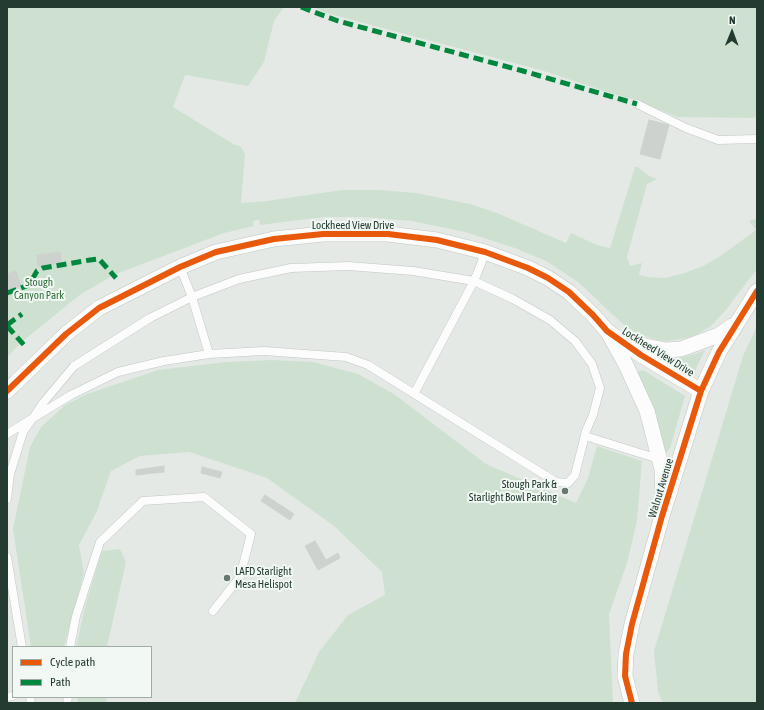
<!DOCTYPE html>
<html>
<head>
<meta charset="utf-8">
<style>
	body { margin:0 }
	#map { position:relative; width:764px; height:710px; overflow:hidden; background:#e4e9e6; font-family:"Asap Condensed",sans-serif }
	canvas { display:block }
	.frame { position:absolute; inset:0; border:8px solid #233b30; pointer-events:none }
	.legend { position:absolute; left:12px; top:646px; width:140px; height:52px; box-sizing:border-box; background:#f2f8f4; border:1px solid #9faca6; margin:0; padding:5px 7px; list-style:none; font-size:12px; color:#233b30 }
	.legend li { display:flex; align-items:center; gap:8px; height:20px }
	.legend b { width:20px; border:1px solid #9faca6 }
	.north { position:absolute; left:712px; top:12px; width:40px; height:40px; -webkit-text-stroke:3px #f2f8f4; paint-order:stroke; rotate:1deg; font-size:11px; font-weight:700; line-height:16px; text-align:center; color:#233b30 }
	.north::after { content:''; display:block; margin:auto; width:14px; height:18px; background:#233b30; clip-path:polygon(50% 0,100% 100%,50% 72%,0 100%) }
</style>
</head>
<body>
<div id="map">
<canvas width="764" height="710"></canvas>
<div class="frame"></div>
<ul class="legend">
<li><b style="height:5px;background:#e8590c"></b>Cycle path</li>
<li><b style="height:5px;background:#00873e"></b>Path</li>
</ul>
<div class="north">N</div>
</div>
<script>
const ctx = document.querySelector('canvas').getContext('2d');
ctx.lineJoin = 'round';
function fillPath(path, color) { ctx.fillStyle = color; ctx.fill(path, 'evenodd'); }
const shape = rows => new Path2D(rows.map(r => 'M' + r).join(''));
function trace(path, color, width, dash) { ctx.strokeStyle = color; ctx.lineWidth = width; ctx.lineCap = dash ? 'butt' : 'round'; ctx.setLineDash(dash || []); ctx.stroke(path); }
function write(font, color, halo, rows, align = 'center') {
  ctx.font = font + ' "Asap Condensed",sans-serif'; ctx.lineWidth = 4; ctx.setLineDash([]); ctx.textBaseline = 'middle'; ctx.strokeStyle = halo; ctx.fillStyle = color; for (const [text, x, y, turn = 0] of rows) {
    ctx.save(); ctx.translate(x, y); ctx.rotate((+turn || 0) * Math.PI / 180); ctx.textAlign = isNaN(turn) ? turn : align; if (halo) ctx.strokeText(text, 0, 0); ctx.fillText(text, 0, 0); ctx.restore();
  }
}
fillPath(shape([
	[7,7,284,7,274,21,264,62,248,86,185,75,173,107,235,145,240,146,243,150,245,155,241,203,267,201,342,190,379,190,416,193,470,204,497,213,566,243,571,233,597,245,610,248,635,167,638,167,649,176,657,179,647,184,627,257,630,266,642,263,639,275,649,277,665,278,685,273,703,266,719,257,756,230,749,221,757,218,757,269,725,311,711,326,694,336,686,338,667,341,657,340,638,334,625,326,578,282,546,261,515,248,465,232,412,221,362,217,326,217,299,220,260,225,259,220,253,221,254,226,224,233,116,274,81,294,24,340,7,357],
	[313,7,757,7,757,115,754,118,677,117,636,100,610,93,544,71,326,13],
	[757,326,757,703,663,703,658,692,654,651,743,356],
	[705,350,694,373,670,358,683,357,695,354],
	[272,360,313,362,358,374,394,394,486,464,576,503,588,478,597,446,642,461,637,521,627,563,609,614,613,703,295,703,319,652,348,615,385,595,382,572,334,526,267,478,189,452,140,456,111,471,97,511,79,545,84,573,64,647,31,647,13,529,30,447,41,427,65,405,87,394,158,370,226,362],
	[643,370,685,396,670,448,667,452,664,452,637,375,638,372],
	[120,549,126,562,107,647,76,647,85,607,102,551],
	[77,697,107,697,106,703,78,703]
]), '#cee1d0');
const building = shape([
	[649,120,669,125,660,159,640,154,649,120],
	[60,252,61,263,38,266,37,255,60,252],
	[16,271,21,286,7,291,7,274,16,271],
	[164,466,164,472,136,475,136,470,164,466],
	[202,467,222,472,220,478,201,473,202,467],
	[265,495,294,514,290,520,261,501,265,495],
	[315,541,326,560,338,553,340,558,318,570,305,546,315,541]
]);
fillPath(building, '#cdd2cf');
trace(building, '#cdd2cf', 1);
const service = shape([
	[637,104,686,128,718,140,757,139],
	[180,267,192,297,209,354],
	[414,394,474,281,481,264,485,252],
	[7,434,33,418,71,395,118,372,164,361,209,354,264,351,346,357,368,365,556,482,568,483,575,475,586,431,593,415,600,388,592,364,575,341,550,320,513,299,474,281,413,271,348,266,291,268,239,279,192,297,150,318,74,366,43,403,33,418,23,432,10,474,7,499],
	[585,436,678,465],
	[7,557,22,647],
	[70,647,76,616,100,542,143,501,204,497,251,534,240,577,213,611],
	[7,697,13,696],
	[30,697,31,703],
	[67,703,68,697]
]);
const minor = shape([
	[610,336,626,365,647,411,662,469,663,499],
	[629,340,645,346,666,350,681,349,719,335,732,326],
	[7,391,66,334,99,308,180,267,216,252,274,239,323,234,388,234,437,240,485,252,528,268,548,278,569,292,593,315,607,331,641,355,701,391],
	[632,703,625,676,626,654,632,624,662,516,701,391,719,352,757,291]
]);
trace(service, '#c1c6c3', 9);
trace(minor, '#c1c6c3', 16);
trace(service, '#fbfcfb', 8);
trace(minor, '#fbfcfb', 15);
trace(shape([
	[301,7,338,21,523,71,637,104],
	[7,293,29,285,37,271,43,268,90,260,99,259,116,278],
	[7,325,22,314],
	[7,326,24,345]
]), '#00873e', 5, [10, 5]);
trace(shape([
	[7,391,66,334,99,308,180,267,216,252,274,239,323,234,388,234,437,240,485,252,528,268,548,278,569,292,593,315,607,331,641,355,701,391],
	[632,703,625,676,626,654,632,624,662,516,701,391,719,352,757,291]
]), '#e8590c', 6);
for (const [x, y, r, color] of [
	[565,491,4,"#677870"],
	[227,578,4,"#677870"]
]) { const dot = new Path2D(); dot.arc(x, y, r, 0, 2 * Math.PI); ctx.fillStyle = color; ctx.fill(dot); trace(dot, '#f2f8f4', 1.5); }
write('11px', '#233b30', '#f2f8f4', [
	["Lockheed View Drive",353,226],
	["Lockheed View Drive",658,352,32],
	["Walnut Avenue",661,488,-73]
]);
write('11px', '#2f703b', '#f2f8f4', [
	["Stough",39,283],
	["Canyon Park",39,296]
]);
write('11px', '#233b30', '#f2f8f4', [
	["Stough Park &",557,485],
	["Starlight Bowl Parking",557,498],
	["LAFD Starlight",235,572,"left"],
	["Mesa Helispot",235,585,"left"]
], 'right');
</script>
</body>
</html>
